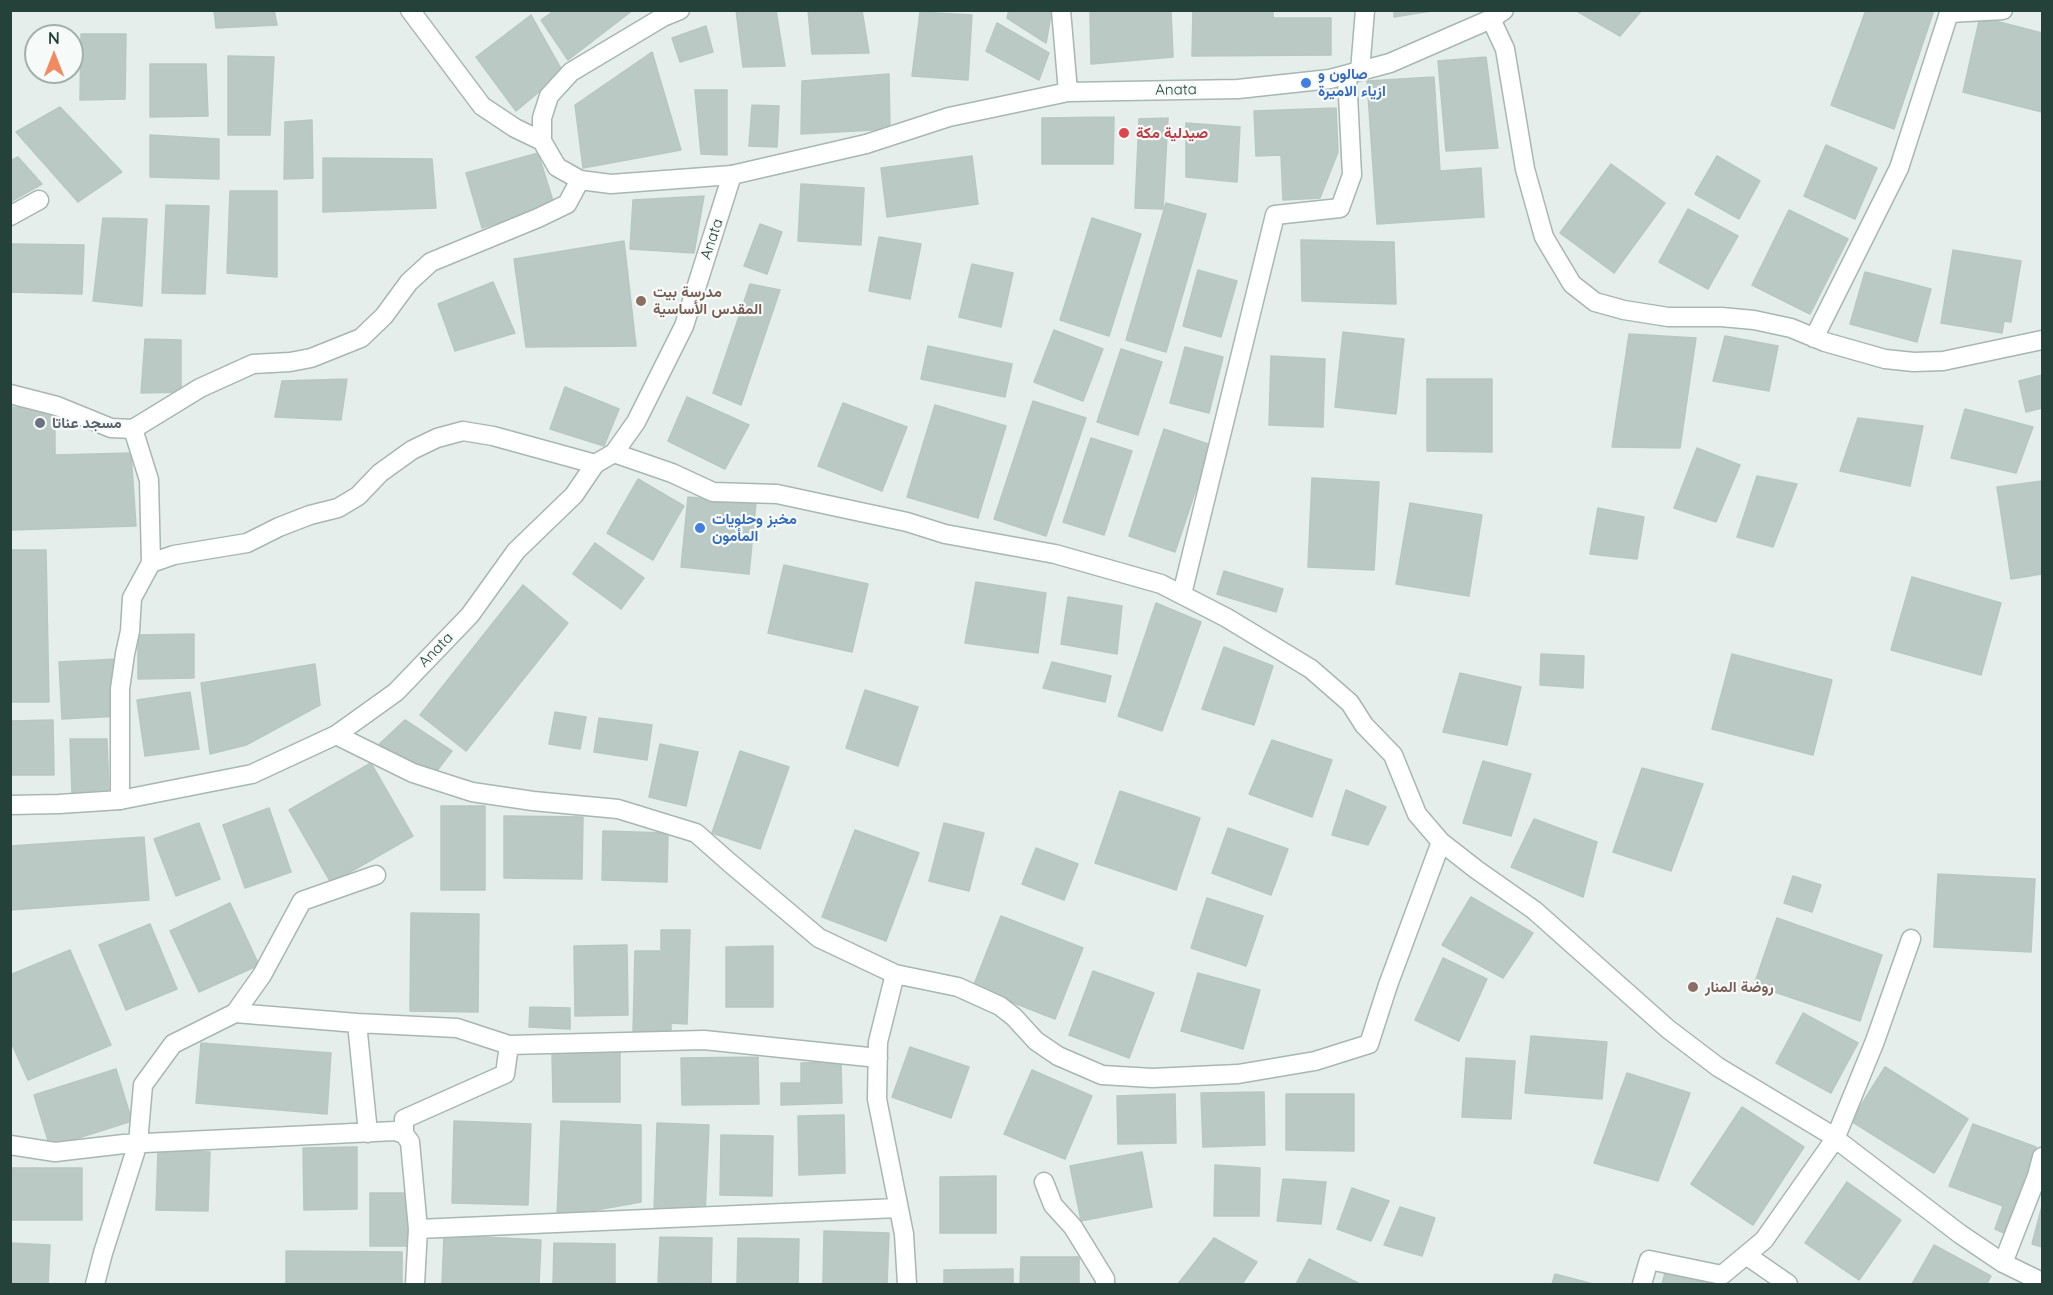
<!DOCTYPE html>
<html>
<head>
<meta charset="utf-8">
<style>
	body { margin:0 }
	#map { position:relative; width:2053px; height:1295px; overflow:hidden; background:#e5eeeb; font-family:Quicksand,sans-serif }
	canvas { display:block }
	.frame { position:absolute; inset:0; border:12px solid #24413a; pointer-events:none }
	.north { position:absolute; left:24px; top:24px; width:60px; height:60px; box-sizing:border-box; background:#f6faf8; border:2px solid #a2b0ac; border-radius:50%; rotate:0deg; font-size:16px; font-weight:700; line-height:24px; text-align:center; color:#24413a }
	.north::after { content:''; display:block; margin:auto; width:21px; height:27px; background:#f3895f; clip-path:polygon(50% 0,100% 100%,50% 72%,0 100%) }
</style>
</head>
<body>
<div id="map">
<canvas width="2053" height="1295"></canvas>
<div class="frame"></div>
<div class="north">N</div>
</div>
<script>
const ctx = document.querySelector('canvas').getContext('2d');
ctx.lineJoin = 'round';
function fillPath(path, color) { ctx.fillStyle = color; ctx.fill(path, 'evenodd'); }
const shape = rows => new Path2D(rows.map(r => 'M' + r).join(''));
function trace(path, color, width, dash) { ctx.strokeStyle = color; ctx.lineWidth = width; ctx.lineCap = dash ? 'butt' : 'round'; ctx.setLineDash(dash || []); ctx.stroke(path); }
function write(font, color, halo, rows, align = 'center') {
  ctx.font = font + ' Quicksand,Vazirmatn,sans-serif'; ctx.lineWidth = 4.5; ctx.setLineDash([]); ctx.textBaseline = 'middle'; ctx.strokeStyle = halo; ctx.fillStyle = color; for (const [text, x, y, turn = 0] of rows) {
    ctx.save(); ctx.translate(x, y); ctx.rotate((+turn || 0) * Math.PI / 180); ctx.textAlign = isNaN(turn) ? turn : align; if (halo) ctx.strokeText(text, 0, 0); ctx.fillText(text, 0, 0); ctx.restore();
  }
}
const building = shape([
	[214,10,274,10,277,25,216,28,214,10],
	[555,10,633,10,568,60,541,20,555,10],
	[736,10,776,10,785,66,743,67,736,10],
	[808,10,862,10,869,53,812,54,808,10],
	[1009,10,1052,10,1046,43,1007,18,1009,10],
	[1090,10,1171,10,1173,57,1091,64,1090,10],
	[1193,10,1273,10,1273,18,1331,18,1331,55,1192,56,1193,10],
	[1394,10,1437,10,1394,17,1394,10],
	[1575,10,1642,10,1620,36,1575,10],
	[1866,10,1934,10,1894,129,1831,105,1866,10],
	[920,12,972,15,968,80,912,76,920,12],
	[531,15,563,72,516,111,476,57,531,15],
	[1980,17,2042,33,2042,112,1963,92,1980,17],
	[997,23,1049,53,1039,80,986,51,997,23],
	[706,26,713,52,680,62,672,38,706,26],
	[81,34,126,34,125,99,80,100,81,34],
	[652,52,681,150,583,168,575,105,652,52],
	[228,56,274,57,270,135,228,135,228,56],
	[1486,57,1498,148,1446,151,1438,61,1486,57],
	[150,64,206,64,208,116,150,117,150,64],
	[889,74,890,129,801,134,802,81,889,74],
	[1434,77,1440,171,1481,168,1484,217,1377,224,1367,81,1434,77],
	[695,90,727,90,727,155,701,154,695,90],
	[752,105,779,106,777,147,749,146,752,105],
	[60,107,122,172,78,202,16,132,60,107],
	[1336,108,1338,152,1320,198,1283,200,1281,155,1256,156,1254,111,1336,108],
	[1114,117,1113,164,1042,164,1042,118,1114,117],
	[1168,118,1163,209,1135,208,1139,119,1168,118],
	[312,120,313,178,284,179,285,122,312,120],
	[1186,123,1240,127,1237,182,1186,177,1186,123],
	[150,135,219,139,219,179,150,177,150,135],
	[1826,145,1877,168,1855,219,1804,196,1826,145],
	[538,153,554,204,482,228,466,173,538,153],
	[972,156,978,204,887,217,881,168,972,156],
	[1717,156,1760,181,1739,219,1695,194,1717,156],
	[18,157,42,184,10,202,10,161,18,157],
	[323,158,432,159,436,208,323,212,323,158],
	[1611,164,1665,203,1614,273,1560,233,1611,164],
	[801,184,864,188,861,245,798,241,801,184],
	[230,191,277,191,277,277,227,273,230,191],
	[704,196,694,253,630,249,633,200,704,196],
	[1166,203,1206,214,1166,352,1126,340,1166,203],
	[166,205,209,206,205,294,162,293,166,205],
	[1688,209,1738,236,1708,289,1659,262,1688,209],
	[1789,210,1848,239,1810,314,1752,285,1789,210],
	[103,218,147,219,142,306,93,301,103,218],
	[1092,218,1141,234,1109,336,1060,320,1092,218],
	[760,224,782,232,767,274,744,266,760,224],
	[879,237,921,244,910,299,869,291,879,237],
	[1301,240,1394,242,1396,304,1302,301,1301,240],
	[624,241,636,346,526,347,514,259,624,241],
	[10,244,84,245,82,294,10,292,10,244],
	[1953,250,2021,261,2011,322,2004,321,2002,333,1941,323,1953,250],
	[972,264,1013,273,1001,327,959,317,972,264],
	[1198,270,1237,281,1221,337,1183,326,1198,270],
	[1865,272,1931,289,1917,342,1850,324,1865,272],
	[493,282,515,333,455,351,438,304,493,282],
	[750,284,780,290,741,405,713,393,750,284],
	[1054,330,1103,349,1083,401,1034,382,1054,330],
	[1343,332,1404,339,1396,414,1335,407,1343,332],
	[1629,334,1696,338,1680,448,1612,447,1629,334],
	[1725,336,1778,346,1769,391,1713,381,1725,336],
	[145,339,181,340,181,392,141,393,145,339],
	[928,346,1012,364,1005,397,921,379,928,346],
	[1185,347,1223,357,1209,413,1170,403,1185,347],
	[1121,349,1162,362,1138,435,1097,422,1121,349],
	[1271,356,1325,359,1323,427,1269,425,1271,356],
	[2042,375,2042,408,2026,412,2019,381,2042,375],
	[347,379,341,420,275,417,282,381,347,379],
	[1427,379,1492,379,1492,452,1427,451,1427,379],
	[565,387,619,409,604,446,550,429,565,387],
	[687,397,749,425,725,469,668,441,687,397],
	[1033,401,1086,418,1046,536,994,519,1033,401],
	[843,403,907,427,882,491,818,466,843,403],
	[935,405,1006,426,978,518,907,497,935,405],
	[10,407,55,410,55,455,131,453,136,526,10,530,10,407],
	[1965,409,2033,427,2016,473,1951,458,1965,409],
	[1858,418,1923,426,1910,486,1840,471,1858,418],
	[1164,429,1211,445,1175,552,1129,536,1164,429],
	[1091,438,1132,451,1104,535,1063,522,1091,438],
	[1697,448,1740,465,1716,522,1674,508,1697,448],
	[1757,476,1797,484,1773,547,1737,537,1757,476],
	[1312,478,1379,482,1374,570,1308,567,1312,478],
	[638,479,684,506,653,560,607,533,638,479],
	[2042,481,2042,574,2011,579,1997,487,2042,481],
	[688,497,756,503,749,574,681,567,688,497],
	[1410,503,1482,515,1469,596,1396,584,1410,503],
	[1598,508,1644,517,1637,559,1590,554,1598,508],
	[595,543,644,578,621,609,573,574,595,543],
	[10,550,46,550,49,702,10,702,10,550],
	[784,565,868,584,852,652,768,633,784,565],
	[1224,571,1283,589,1276,612,1217,594,1224,571],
	[1912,577,2001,603,1981,675,1891,650,1912,577],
	[976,582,1046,593,1038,653,965,643,976,582],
	[523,585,568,623,466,751,420,715,523,585],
	[1068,597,1122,606,1117,654,1061,644,1068,597],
	[1156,603,1201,622,1162,731,1118,716,1156,603],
	[194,634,194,678,138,679,138,635,194,634],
	[1224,647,1273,666,1254,725,1202,709,1224,647],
	[1541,654,1584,656,1583,688,1540,685,1541,654],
	[1732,654,1832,680,1813,755,1712,729,1732,654],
	[117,659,120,716,62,719,59,662,117,659],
	[1052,662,1111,676,1105,702,1043,688,1052,662],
	[315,664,320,705,246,745,210,754,201,683,315,664],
	[1460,673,1521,687,1507,745,1443,732,1460,673],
	[865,690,918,707,898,766,846,748,865,690],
	[190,692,199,749,145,756,137,700,190,692],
	[555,712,586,717,580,749,549,744,555,712],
	[599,718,652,725,647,760,594,752,599,718],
	[53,720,54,775,10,775,10,721,53,720],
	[405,720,452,751,436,772,376,747,405,720],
	[70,739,107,739,109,794,72,794,70,739],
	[1272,740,1332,760,1312,817,1249,794,1272,740],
	[660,744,698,752,686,806,649,797,660,744],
	[740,751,789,767,760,849,712,833,740,751],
	[1483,761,1531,774,1511,836,1463,823,1483,761],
	[371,763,413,836,331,883,289,810,371,763],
	[1642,768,1703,784,1671,871,1613,852,1642,768],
	[1346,790,1386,807,1368,845,1332,835,1346,790],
	[1120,791,1200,818,1176,890,1095,863,1120,791],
	[441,806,485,806,485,890,441,890,441,806],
	[269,808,291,872,245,888,223,825,269,808],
	[504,816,583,817,582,879,504,878,504,816],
	[1534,819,1597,842,1583,897,1511,867,1534,819],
	[199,823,220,879,176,896,154,839,199,823],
	[944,823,984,833,969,891,929,881,944,823],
	[1228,828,1288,849,1271,895,1212,873,1228,828],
	[855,830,919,853,886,941,822,917,855,830],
	[603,831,668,833,667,882,602,880,603,831],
	[144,837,149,900,10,910,10,846,144,837],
	[1036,848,1078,864,1064,900,1022,884,1036,848],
	[1938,874,2035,879,2031,952,1934,947,1938,874],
	[1793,876,1821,885,1812,912,1784,903,1793,876],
	[1471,897,1533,933,1503,978,1442,945,1471,897],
	[1207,898,1263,916,1246,966,1191,948,1207,898],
	[230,903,259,965,199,992,170,931,230,903],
	[411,913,479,914,478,1012,410,1011,411,913],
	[1001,916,1083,948,1055,1019,973,987,1001,916],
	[1777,918,1882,955,1860,1021,1754,985,1777,918],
	[150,924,177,989,126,1010,99,945,150,924],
	[661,930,690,930,687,1024,671,1023,671,1034,633,1033,635,951,661,951,661,930],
	[627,945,628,1015,575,1016,574,946,627,945],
	[773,946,773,1007,726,1007,726,947,773,946],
	[70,950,111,1045,28,1080,10,1040,10,975,70,950],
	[1443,958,1487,979,1459,1041,1415,1020,1443,958],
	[1093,971,1154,993,1129,1058,1069,1035,1093,971],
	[1198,973,1260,990,1243,1049,1181,1031,1198,973],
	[530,1007,570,1008,570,1029,529,1027,530,1007],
	[1803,1013,1858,1043,1831,1093,1776,1063,1803,1013],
	[1531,1036,1607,1042,1602,1099,1525,1093,1531,1036],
	[201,1043,331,1053,327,1114,196,1103,201,1043],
	[910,1047,969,1067,951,1118,892,1097,910,1047],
	[552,1052,620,1052,620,1102,553,1102,552,1052],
	[758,1057,759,1104,682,1105,681,1058,758,1057],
	[1466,1058,1515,1061,1511,1119,1462,1117,1466,1058],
	[841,1062,842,1103,781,1105,781,1083,801,1083,801,1063,841,1062],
	[1885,1067,1968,1119,1934,1173,1851,1121,1885,1067],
	[116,1069,132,1121,50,1147,34,1095,116,1069],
	[1032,1070,1092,1096,1065,1159,1004,1134,1032,1070],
	[1627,1073,1690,1093,1658,1181,1594,1163,1627,1073],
	[1264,1092,1265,1145,1203,1147,1201,1093,1264,1092],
	[1175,1094,1176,1143,1118,1144,1117,1096,1175,1094],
	[1286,1094,1354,1094,1354,1151,1286,1150,1286,1094],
	[1742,1107,1804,1147,1753,1225,1691,1184,1742,1107],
	[844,1115,845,1173,799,1175,798,1116,844,1115],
	[454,1121,531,1124,528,1205,452,1203,454,1121],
	[561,1121,641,1125,641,1202,557,1217,561,1121],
	[657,1123,709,1125,705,1215,654,1213,657,1123],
	[1973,1124,2036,1147,2004,1233,1995,1229,2003,1206,1949,1186,1973,1124],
	[721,1135,773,1136,772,1196,720,1195,721,1135],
	[357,1147,357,1209,304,1210,303,1148,357,1147],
	[158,1150,210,1152,208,1211,156,1210,158,1150],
	[1142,1152,1152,1207,1081,1221,1070,1166,1142,1152],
	[1215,1165,1260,1168,1259,1216,1214,1216,1215,1165],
	[10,1168,82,1168,82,1220,10,1220,10,1168],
	[996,1176,996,1233,940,1233,940,1177,996,1176],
	[1283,1179,1326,1182,1321,1224,1277,1221,1283,1179],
	[1847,1182,1901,1220,1859,1280,1805,1243,1847,1182],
	[1352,1188,1389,1201,1371,1241,1337,1229,1352,1188],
	[370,1193,410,1193,409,1246,370,1246,370,1193],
	[2042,1206,2042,1247,2032,1244,2042,1206],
	[1400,1207,1435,1218,1422,1256,1384,1245,1400,1207],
	[824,1231,889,1233,887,1284,823,1284,824,1231],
	[444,1235,541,1240,539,1284,442,1284,444,1235],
	[660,1237,712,1238,711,1284,658,1282,660,1237],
	[738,1238,799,1239,798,1284,737,1284,738,1238],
	[1214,1238,1257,1262,1242,1284,1178,1284,1214,1238],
	[10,1243,50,1245,48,1284,10,1284,10,1243],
	[554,1243,615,1244,615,1284,553,1284,554,1243],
	[1934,1245,1991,1276,1987,1284,1912,1284,1934,1245],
	[286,1251,402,1252,402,1284,286,1284,286,1251],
	[1021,1257,1079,1257,1079,1284,1020,1284,1021,1257],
	[1309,1259,1360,1284,1296,1284,1309,1259],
	[1013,1269,1013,1284,944,1284,944,1270,1013,1269],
	[1666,1269,1731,1284,1662,1284,1666,1269],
	[1555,1274,1593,1284,1552,1284,1555,1274]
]);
fillPath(building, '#bac9c4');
trace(building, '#b7c8c2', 1.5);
const minor = shape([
	[410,10,482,106,515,128,542,141],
	[680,10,663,17,571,72,549,96,542,118,542,141,557,167,580,180,611,184,732,175],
	[1950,13,2003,10],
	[1491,19,1505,49,1525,169,1544,237,1572,284,1595,302,1624,310,1668,317,1721,317,1754,320,1791,328,1825,342,1885,359,1914,362,1943,361,2042,340],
	[1360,71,1365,10],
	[10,216,39,200],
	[1814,338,1899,168,1950,10],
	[10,394,57,406,111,428,133,429,200,388,253,364,290,362,311,358,361,338,384,316,409,282,431,262,538,218,567,204,580,180],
	[133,429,149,480,151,563],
	[614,453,672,473,713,492,777,494,907,522,945,534,1055,554,1161,584,1227,618,1311,669,1350,703,1364,725,1393,755,1417,814,1441,842,1477,870,1534,910,1668,1029,1718,1067,1828,1133,1960,1234,2003,1263,2042,1282],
	[1182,594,1275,215,1340,208,1352,175,1347,75],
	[336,735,413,773,472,792,533,801,618,809,696,833,730,863,819,938,895,974,958,987,1000,1006,1014,1017,1036,1041,1058,1056,1102,1075,1152,1078,1238,1074,1315,1061,1369,1044,1388,985,1441,842],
	[120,800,120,689,125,654,130,631,132,598,151,563,174,555,247,543,279,527,310,515,338,508,358,496,380,473,412,450,437,438,463,431,493,436,595,464],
	[895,974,878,1042,877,1099,904,1234,907,1284],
	[235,1013,262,975,302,901,376,875],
	[357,1023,457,1028,509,1045,704,1040,878,1058],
	[404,1134,404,1119,505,1074,509,1045],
	[10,1145,55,1152,124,1144,395,1131,404,1134,410,1142,418,1229,415,1284],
	[1044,1182,1053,1205,1073,1227,1105,1279,1105,1284],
	[418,1229,898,1208],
	[1746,1255,1788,1284],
	[2003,1263,2037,1176,2042,1157],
	[95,1284,103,1253,138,1143,143,1085,173,1044,235,1013,357,1023,368,1133],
	[1642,1284,1649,1260,1722,1275,1764,1240,1835,1139,1875,1041,1911,939]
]);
const tertiary = shape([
	[1061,10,1068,92],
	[10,805,59,804,120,800,252,774,336,735,396,692,470,615,516,551,574,495,595,464,614,453,636,422,684,326,732,175,866,144,949,117,1068,92,1238,89,1330,79,1390,63,1491,19,1504,10]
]);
trace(minor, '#a7b7b2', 21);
trace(tertiary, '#a7b7b2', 21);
trace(minor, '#fff', 18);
trace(tertiary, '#fff', 18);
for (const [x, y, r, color] of [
	[1306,83,6,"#3f7fe0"],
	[1124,133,6,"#e0444e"],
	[641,301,6,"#8d6e63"],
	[40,423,6,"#6b7280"],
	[700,528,6,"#3f7fe0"],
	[1693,987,6,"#8d6e63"]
]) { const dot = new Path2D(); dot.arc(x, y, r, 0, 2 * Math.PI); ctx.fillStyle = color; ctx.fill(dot); trace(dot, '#f6faf8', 2); }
write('bold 15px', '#366cbe', '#f6faf8', [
	["صالون و",1318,74],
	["ازياء الاميرة",1318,91],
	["مخبز وحلويات",712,519],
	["المأمون",712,536]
], 'left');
write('15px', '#24413a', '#f6faf8', [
	["Anata",1176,90,-1],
	["Anata",712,239,-72],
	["Anata",436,650,-46]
]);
write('bold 15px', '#be3a42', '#f6faf8', [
	["صيدلية مكة",1136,133]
], 'left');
write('bold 15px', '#785e54', '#f6faf8', [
	["مدرسة بيت",653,292],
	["المقدس الأساسية",653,309],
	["روضة المنار",1705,987]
], 'left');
write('bold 15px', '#5b616d', '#f6faf8', [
	["مسجد عناتا",52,423]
], 'left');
</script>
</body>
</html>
